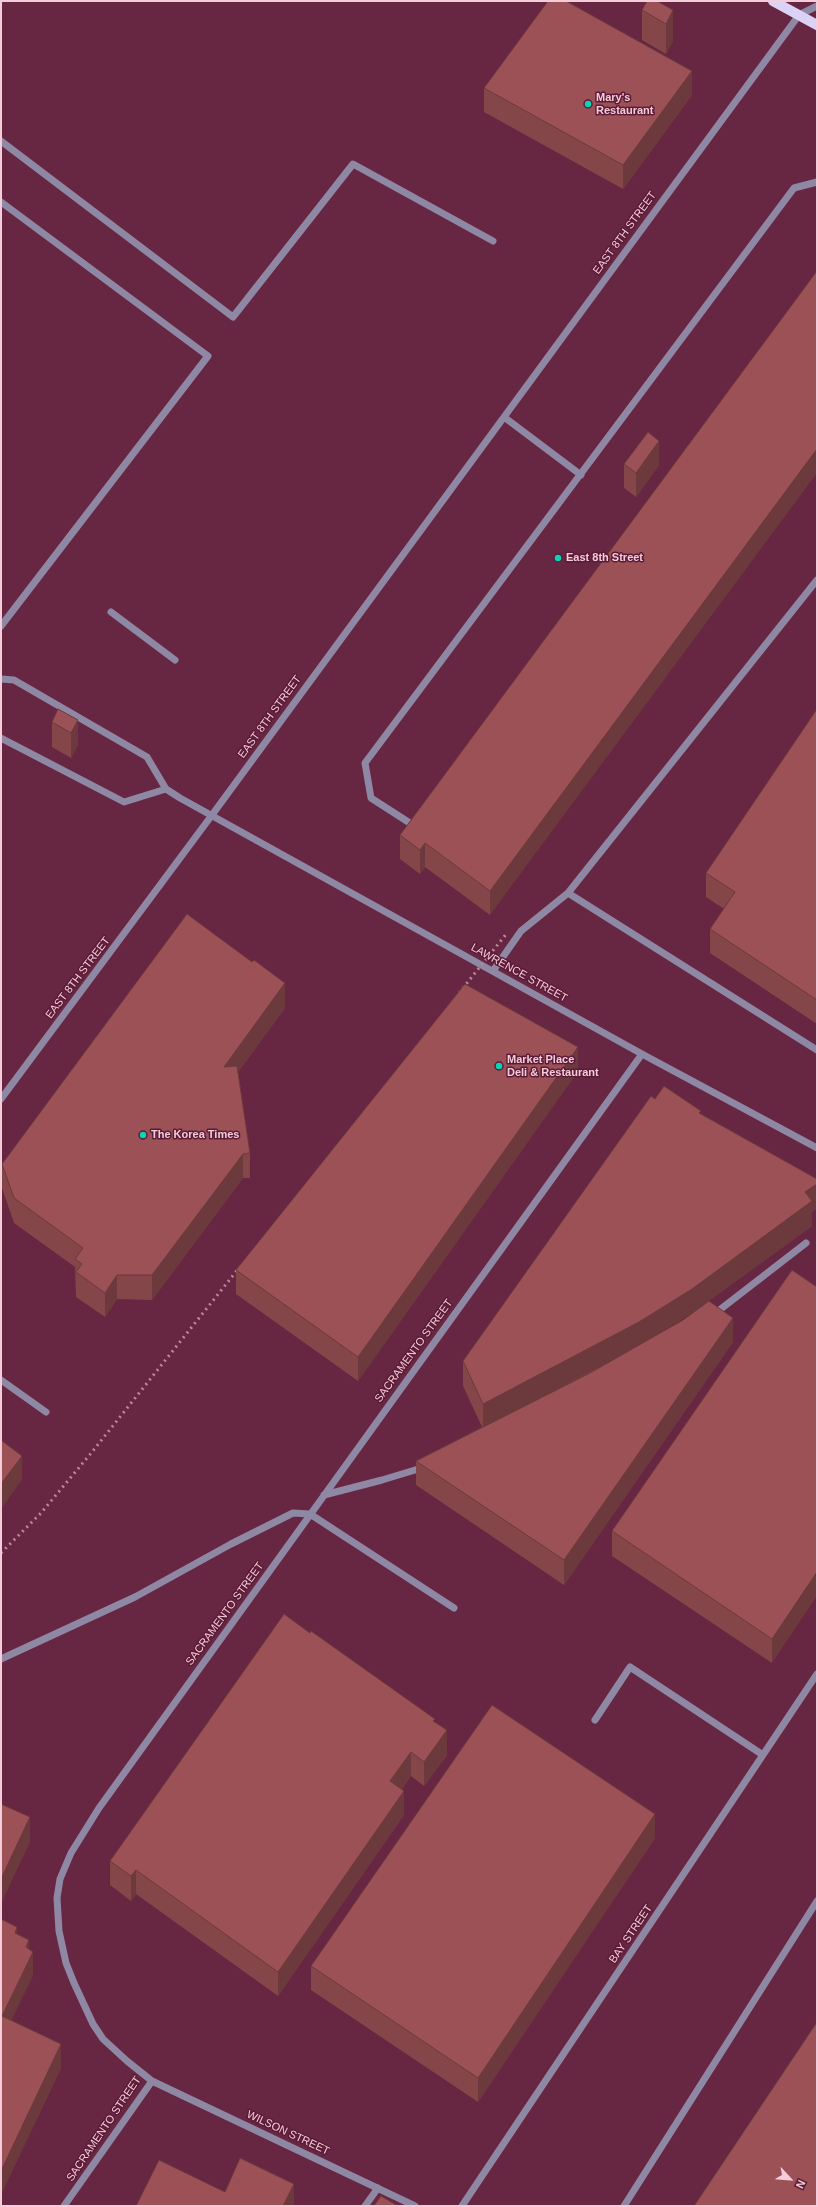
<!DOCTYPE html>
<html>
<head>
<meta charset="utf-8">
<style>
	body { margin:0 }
	#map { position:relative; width:818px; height:2207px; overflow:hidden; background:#672641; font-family:Arial,sans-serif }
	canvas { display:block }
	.frame { position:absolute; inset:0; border:2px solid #f5ccd9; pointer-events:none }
	.north { position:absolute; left:770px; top:2159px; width:40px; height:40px; -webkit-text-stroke:3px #5b1b37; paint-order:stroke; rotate:116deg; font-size:11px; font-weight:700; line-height:16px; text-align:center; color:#f5ccd9 }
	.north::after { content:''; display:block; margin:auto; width:14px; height:18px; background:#f5ccd9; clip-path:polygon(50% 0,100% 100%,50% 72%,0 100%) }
</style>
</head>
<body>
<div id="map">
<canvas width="818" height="2207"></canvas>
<div class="frame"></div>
<div class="north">N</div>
</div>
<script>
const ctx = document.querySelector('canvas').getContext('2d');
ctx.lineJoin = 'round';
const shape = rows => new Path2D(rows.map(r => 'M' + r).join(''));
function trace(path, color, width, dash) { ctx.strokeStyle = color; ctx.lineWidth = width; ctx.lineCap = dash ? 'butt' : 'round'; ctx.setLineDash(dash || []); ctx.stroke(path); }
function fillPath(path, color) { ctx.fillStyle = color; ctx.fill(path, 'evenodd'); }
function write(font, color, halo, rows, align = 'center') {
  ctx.font = font + ' Arial,sans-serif'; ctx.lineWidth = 3; ctx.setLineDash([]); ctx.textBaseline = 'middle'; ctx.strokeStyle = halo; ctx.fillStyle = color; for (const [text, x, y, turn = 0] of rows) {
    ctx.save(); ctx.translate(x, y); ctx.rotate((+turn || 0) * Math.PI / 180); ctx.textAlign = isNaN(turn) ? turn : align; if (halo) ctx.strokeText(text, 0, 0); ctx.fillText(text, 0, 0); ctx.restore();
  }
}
trace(shape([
	[1,141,233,317,353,164,493,241],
	[1,202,208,356,1,626],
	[504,417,581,475],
	[111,612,175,660],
	[1,679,14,680,147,757,166,789,180,798,642,1054,817,1148],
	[1,738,124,802,166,789],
	[416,827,371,798,365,763,794,188,817,182],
	[568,893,817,1050],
	[493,971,521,931,568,893,817,580],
	[1,1099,212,815,799,15,817,6],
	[713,1315,806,1243],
	[1,1380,46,1412],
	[324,1495,382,1480,425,1467],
	[1,1659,135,1597,231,1544,293,1513,310,1514,454,1608],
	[595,1720,630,1667,763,1755],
	[64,2206,152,2081],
	[365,2206,378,2188],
	[415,2206,152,2081,127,2061,103,2039,93,2024,74,1983,66,1963,59,1931,57,1898,60,1879,71,1853,99,1808,642,1054],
	[462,2206,817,1674],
	[624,2206,817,1901]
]), '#8f88a5', 7);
trace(shape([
	[773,1,817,25]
]), '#dbd2f6', 10);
trace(shape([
	[459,993,507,933],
	[1,1553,41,1513,92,1452,243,1263]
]), '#ba889a', 3, [2, 4]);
fillPath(shape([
	[642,10,673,10,673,41,666,54,642,40],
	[484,88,692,95,623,189,484,112],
	[817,271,490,915,425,867,420,874,400,859,400,835],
	[624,464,659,465,636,497,624,488],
	[817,709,817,1024,710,953,710,929,724,909,706,897,706,873],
	[78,720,78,745,71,758,52,747,52,722],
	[285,1008,238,1072,250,1153,250,1178,243,1178,152,1300,117,1299,105,1317,76,1297,75,1267,14,1223,2,1188,2,1164],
	[578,1071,358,1381,236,1294,236,1270],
	[655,1099,701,1114,817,1179,817,1208,812,1212,812,1226,692,1313,663,1331,733,1342,564,1585,416,1485,416,1461,482,1427,463,1386,463,1361],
	[610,1362,590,1373,536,1401,555,1391],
	[792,1270,772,1663,612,1556,612,1531],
	[435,1722,447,1755,424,1786,411,1776,402,1789,404,1815,278,1996,136,1894,131,1901,110,1885,110,1861],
	[655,1838,478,2102,311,1990,311,1966]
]), '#85464a');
fillPath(shape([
	[673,10,673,41,666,54,666,24],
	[692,71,692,95,623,189,623,165],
	[659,441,659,465,636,497,636,473],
	[817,449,817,473,490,915,490,891],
	[78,720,78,745,71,758,71,733],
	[425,843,425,867,420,874,420,850],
	[285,983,285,1008,224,1091,224,1067],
	[578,1047,578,1071,358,1381,358,1357],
	[243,1154,243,1178,152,1300,152,1275],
	[817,1184,817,1208,812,1212,812,1226,692,1313,639,1346,483,1428,483,1404,805,1192],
	[117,1275,117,1299,105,1317,105,1293],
	[733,1318,733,1342,564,1585,564,1560],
	[22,1456,22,1480,1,1509,1,1484],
	[817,1572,817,1596,772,1663,772,1639],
	[447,1730,447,1755,424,1786,424,1762],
	[411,1752,411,1776,390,1806,390,1781],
	[404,1791,404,1815,278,1996,278,1972],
	[655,1814,655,1838,478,2102,478,2078],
	[30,1817,30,1842,1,1904,1,1879],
	[136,1870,136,1894,131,1901,131,1876],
	[17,1927,17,1951,15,1933],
	[29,1940,29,1961,33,1952,33,1976,2,2040,2,2016],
	[61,2044,61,2069,1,2195,1,2171],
	[294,2184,294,2206,283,2206]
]), '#6c393c');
const building = shape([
	[548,1,566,1,692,71,623,165,484,88,548,1],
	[647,1,657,1,673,10,666,24,642,10,647,1],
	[817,271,817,449,490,891,425,843,420,850,400,835,817,271],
	[648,432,659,441,636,473,624,464,648,432],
	[58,709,78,720,71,733,52,722,58,709],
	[817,709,817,1000,710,929,735,892,706,873,817,709],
	[187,914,252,962,254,960,285,983,224,1067,237,1066,250,1153,243,1154,152,1275,117,1275,105,1293,76,1272,82,1264,75,1259,83,1248,14,1198,2,1164,187,914],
	[465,984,578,1047,358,1357,236,1270,465,984],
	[664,1086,701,1111,699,1113,817,1179,817,1184,805,1192,812,1201,692,1289,639,1322,483,1404,463,1361,651,1096,655,1099,664,1086],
	[792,1270,817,1287,817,1572,772,1639,612,1531,792,1270],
	[709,1301,733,1318,564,1560,416,1461,590,1373,683,1320,709,1301],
	[1,1440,22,1456,1,1484,1,1440],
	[284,1614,310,1633,311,1631,435,1719,433,1721,447,1730,424,1762,411,1752,390,1781,404,1791,278,1972,136,1870,131,1876,110,1861,284,1614],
	[492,1705,655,1814,478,2078,311,1966,492,1705],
	[1,1804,30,1817,1,1879,1,1804],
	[1,1919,17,1927,15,1933,29,1940,26,1947,33,1952,2,2016,61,2044,1,2171,1,1919],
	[817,2022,817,2206,694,2206,817,2022],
	[240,2158,294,2184,283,2206,136,2206,159,2160,225,2192,240,2158],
	[381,2196,398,2206,374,2206,381,2196]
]);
fillPath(building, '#9b5156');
trace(building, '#6c393c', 1);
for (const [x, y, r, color] of [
	[588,104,4,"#08d5b5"],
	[558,558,4,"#08d5b5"],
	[499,1066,4,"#08d5b5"],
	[143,1135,4,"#08d5b5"]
]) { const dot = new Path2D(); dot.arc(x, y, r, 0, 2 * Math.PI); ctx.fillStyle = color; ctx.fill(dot); trace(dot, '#5b1b37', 1.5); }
write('bold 11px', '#f5ccd9', '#5b1b37', [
	["Mary's",596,98],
	["Restaurant",596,111],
	["East 8th Street",566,558],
	["Market Place",507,1060],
	["Deli & Restaurant",507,1073],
	["The Korea Times",151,1135]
], 'left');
write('11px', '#f5ccd9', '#5b1b37', [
	["EAST 8TH STREET",625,233,-54],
	["EAST 8TH STREET",270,717,-54],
	["LAWRENCE STREET",519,973,29],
	["EAST 8TH STREET",78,978,-53],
	["SACRAMENTO STREET",414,1351,-54],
	["SACRAMENTO STREET",225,1614,-54],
	["BAY STREET",631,1934,-56],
	["SACRAMENTO STREET",104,2129,-56],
	["WILSON STREET",288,2133,25]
]);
</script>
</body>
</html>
